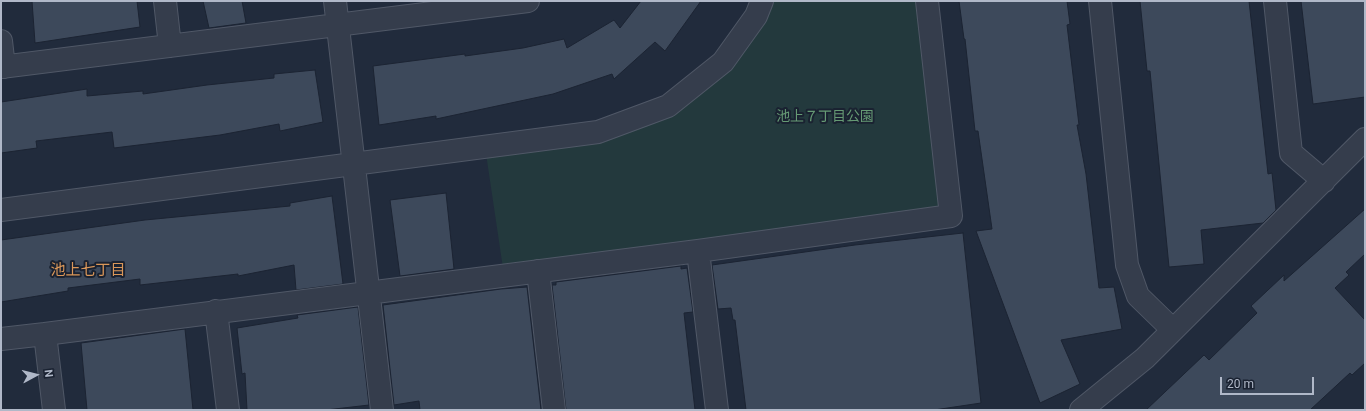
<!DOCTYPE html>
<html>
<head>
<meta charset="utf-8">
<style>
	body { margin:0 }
	#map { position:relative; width:1366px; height:411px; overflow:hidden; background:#212b3c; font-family:Roboto,sans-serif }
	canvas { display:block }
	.frame { position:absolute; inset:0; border:2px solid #b0b8c8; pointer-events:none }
	.north { position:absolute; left:16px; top:355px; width:40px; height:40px; -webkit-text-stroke:3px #1a2231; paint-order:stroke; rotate:83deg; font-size:11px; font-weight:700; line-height:16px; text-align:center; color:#b0b8c8 }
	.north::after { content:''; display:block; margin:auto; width:14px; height:18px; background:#b0b8c8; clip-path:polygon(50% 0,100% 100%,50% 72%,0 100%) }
	.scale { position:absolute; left:1220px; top:377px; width:94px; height:18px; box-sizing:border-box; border:2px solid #b0b8c8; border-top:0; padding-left:5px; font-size:12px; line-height:14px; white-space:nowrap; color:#b0b8c8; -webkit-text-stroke:3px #1a2231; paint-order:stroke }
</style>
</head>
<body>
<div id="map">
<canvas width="1366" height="411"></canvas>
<div class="frame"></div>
<div class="north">N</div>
<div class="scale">20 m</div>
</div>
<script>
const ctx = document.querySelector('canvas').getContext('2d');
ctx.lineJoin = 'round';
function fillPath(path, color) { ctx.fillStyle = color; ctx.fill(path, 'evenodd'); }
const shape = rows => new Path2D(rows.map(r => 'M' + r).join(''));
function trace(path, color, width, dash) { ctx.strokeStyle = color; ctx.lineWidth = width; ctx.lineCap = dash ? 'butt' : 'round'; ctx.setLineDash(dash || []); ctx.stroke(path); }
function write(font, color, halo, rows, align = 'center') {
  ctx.font = font + ' Roboto,"Noto Sans JP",sans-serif'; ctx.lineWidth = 4; ctx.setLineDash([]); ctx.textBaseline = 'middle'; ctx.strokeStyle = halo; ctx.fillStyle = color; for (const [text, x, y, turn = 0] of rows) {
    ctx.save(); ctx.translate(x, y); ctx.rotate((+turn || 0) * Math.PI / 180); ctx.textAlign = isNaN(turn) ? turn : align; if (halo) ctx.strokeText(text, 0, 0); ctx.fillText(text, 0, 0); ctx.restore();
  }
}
fillPath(shape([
	[762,1,927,1,951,216,504,275,485,147,598,132,723,62]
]), '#23393d');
const building = shape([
	[32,1,137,1,140,27,35,43,32,1],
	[203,1,242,1,246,23,209,28,203,1],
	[641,1,701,1,665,51,655,42,614,79,612,74,553,94,436,119,436,116,379,125,373,66,465,54,465,56,523,48,564,39,567,48,614,20,620,28,641,1],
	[959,1,1067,1,1070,24,1067,25,1079,125,1077,125,1086,174,1099,288,1114,287,1122,329,1061,340,1080,384,1040,403,976,231,992,229,978,131,975,131,965,39,964,39,959,1],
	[1140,1,1249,1,1268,174,1272,173,1276,210,1263,223,1201,230,1204,264,1169,267,1150,71,1147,71,1140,1],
	[1301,1,1365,1,1365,97,1313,104,1301,1],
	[315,70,323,122,280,131,279,124,220,135,114,148,112,132,36,141,37,148,1,153,1,102,87,89,87,96,143,91,143,94,207,85,274,78,274,74,315,70],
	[446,193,454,269,400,276,390,200,446,193],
	[332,196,343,284,296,290,294,265,238,276,238,274,140,285,140,279,68,288,68,291,1,302,1,240,145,220,290,206,290,203,332,196],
	[1365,209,1365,254,1346,272,1349,275,1335,288,1365,320,1365,363,1352,375,1350,373,1310,410,1146,410,1204,355,1209,360,1257,313,1251,306,1284,275,1284,281,1365,209],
	[963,233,981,403,934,410,746,410,735,320,733,320,731,308,718,309,712,265,855,245,963,233],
	[681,266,681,269,687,268,693,312,684,313,695,410,566,410,552,285,556,285,556,282,681,266],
	[527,287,541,410,420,410,419,401,394,405,383,305,501,289,527,287],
	[358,307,369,405,326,410,247,410,245,373,242,374,237,328,298,318,297,315,358,307],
	[185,329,193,410,87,410,81,343,185,329]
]);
fillPath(building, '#3d495b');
trace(building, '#1c2433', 1);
const minor = shape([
	[165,1,170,46],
	[335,1,382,410],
	[1100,1,1127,265,1138,296,1173,330],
	[1275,1,1291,153,1324,181],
	[1,41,4,67],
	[1,67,528,1],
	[1,210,598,132,668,106,723,62,756,16,762,1],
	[698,251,717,410],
	[538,271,554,410],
	[216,311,228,410],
	[1,339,45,334],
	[54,410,45,334,698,251,951,216,927,1],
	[1081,410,1145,358,1365,139]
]);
trace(minor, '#505867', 24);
trace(minor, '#353d4c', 22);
write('14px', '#669a74', '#1a2231', [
	["池上７丁目公園",825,117]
]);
write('15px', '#da9759', '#1a2231', [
	["池上七丁目",88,271]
]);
</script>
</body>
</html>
